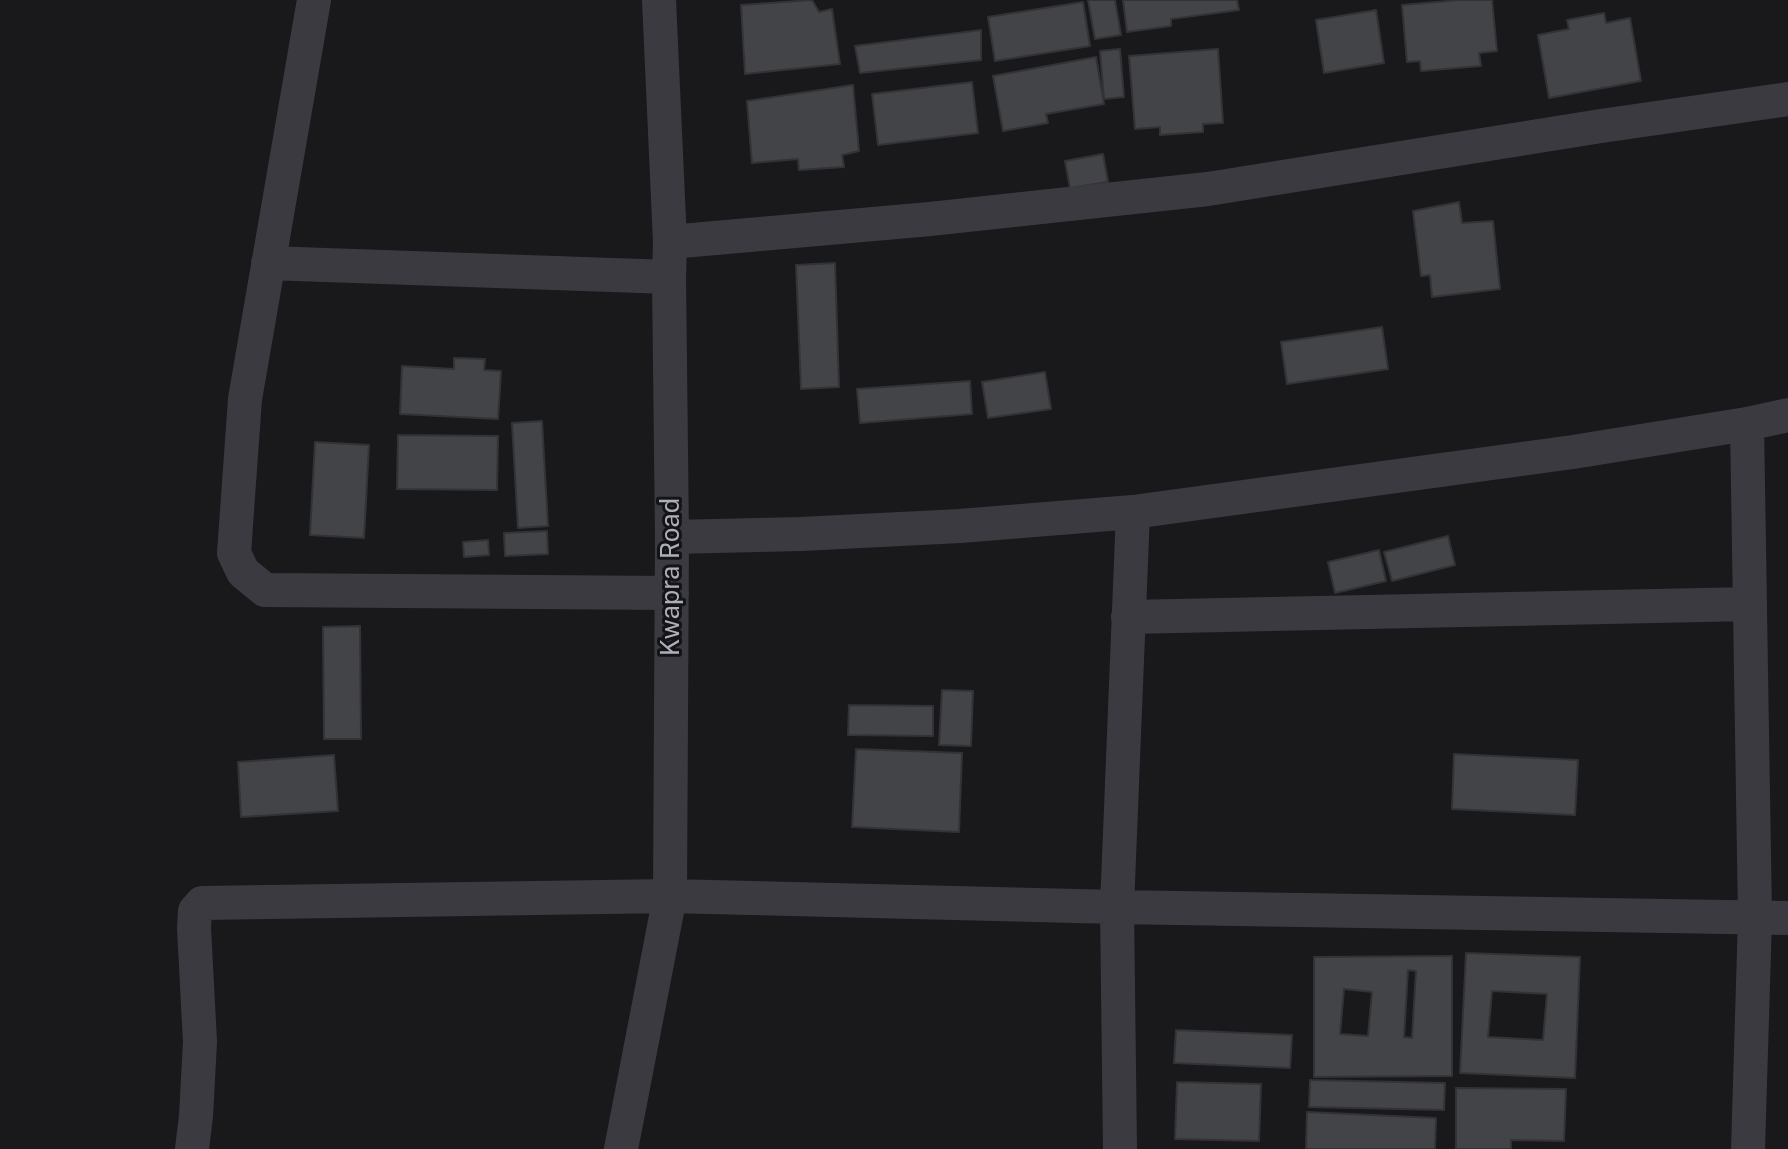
<!DOCTYPE html>
<html>
<head>
<meta charset="utf-8">
<style>
	body { margin:0 }
	canvas { display:block; background:#19191b }
</style>
</head>
<body>
<canvas width="1788" height="1149"></canvas>
<script>
const ctx = document.querySelector('canvas').getContext('2d');
ctx.lineJoin = 'round';
function fillPath(path, color) { ctx.fillStyle = color; ctx.fill(path, 'evenodd'); }
const shape = rows => new Path2D(rows.map(r => 'M' + r).join(''));
function trace(path, color, width, dash) { ctx.strokeStyle = color; ctx.lineWidth = width; ctx.lineCap = dash ? 'butt' : 'round'; ctx.setLineDash(dash || []); ctx.stroke(path); }
function write(font, color, halo, rows, align = 'center') {
  ctx.font = font + ' "Public Sans",sans-serif'; ctx.lineWidth = 6; ctx.setLineDash([]); ctx.textBaseline = 'middle'; ctx.strokeStyle = halo; ctx.fillStyle = color; for (const [text, x, y, turn = 0] of rows) {
    ctx.save(); ctx.translate(x, y); ctx.rotate((+turn || 0) * Math.PI / 180); ctx.textAlign = isNaN(turn) ? turn : align; if (halo) ctx.strokeText(text, 0, 0); ctx.fillText(text, 0, 0); ctx.restore();
  }
}
const building = shape([
	[812,0,819,12,832,9,840,64,745,74,741,5,812,0],
	[1088,0,1115,0,1121,35,1095,39,1088,0],
	[1123,0,1237,0,1239,10,1171,19,1171,26,1127,32,1123,0],
	[1460,0,1492,0,1497,51,1479,53,1481,66,1421,71,1420,61,1407,62,1402,5,1460,0],
	[1083,2,1090,46,995,61,988,17,1083,2],
	[1376,10,1384,63,1324,73,1316,20,1376,10],
	[1604,13,1606,23,1630,18,1641,81,1549,98,1538,35,1569,29,1567,20,1604,13],
	[981,30,981,60,860,73,855,46,981,30],
	[1120,49,1124,97,1104,99,1100,51,1120,49],
	[1218,49,1223,123,1203,124,1203,132,1160,135,1160,127,1135,129,1129,56,1218,49],
	[1096,57,1104,104,1046,114,1048,123,1003,131,993,76,1096,57],
	[972,82,978,133,878,145,872,94,972,82],
	[853,85,859,151,842,155,844,167,799,170,798,159,752,163,747,101,853,85],
	[1103,154,1108,182,1070,188,1065,161,1103,154],
	[1459,202,1462,223,1493,221,1500,289,1432,297,1430,275,1421,276,1413,211,1459,202],
	[835,263,839,387,801,389,796,265,835,263],
	[1382,327,1388,369,1287,384,1281,342,1382,327],
	[454,358,485,359,484,370,501,371,498,419,400,414,402,366,454,369,454,358],
	[1045,372,1051,409,988,418,982,382,1045,372],
	[970,381,972,414,860,423,857,389,970,381],
	[542,421,548,526,518,528,512,423,542,421],
	[398,435,498,436,497,490,397,489,398,435],
	[315,442,369,445,364,538,310,535,315,442],
	[547,531,548,554,505,556,504,533,547,531],
	[1448,536,1455,565,1392,581,1384,552,1448,536],
	[488,540,489,555,464,557,463,542,488,540],
	[1379,550,1386,581,1335,593,1328,562,1379,550],
	[360,626,361,739,324,739,323,627,360,626],
	[942,690,973,691,971,746,939,745,942,690],
	[849,705,933,706,933,736,848,735,849,705],
	[856,749,962,753,959,832,852,827,856,749],
	[1454,754,1578,760,1575,815,1452,809,1454,754],
	[334,755,338,811,241,817,238,762,334,755],
	[1466,953,1580,957,1575,1078,1460,1073,1466,953],
	[1492,991,1547,994,1543,1040,1488,1037,1492,991],
	[1452,956,1452,1076,1314,1077,1314,957,1452,956],
	[1408,970,1416,971,1412,1038,1404,1037,1408,970],
	[1344,989,1372,992,1368,1036,1340,1034,1344,989],
	[1176,1030,1292,1035,1290,1068,1174,1063,1176,1030],
	[1310,1080,1445,1083,1444,1110,1309,1107,1310,1080],
	[1177,1082,1261,1084,1259,1141,1175,1139,1177,1082],
	[1456,1088,1566,1089,1564,1141,1511,1140,1511,1149,1456,1149,1456,1088],
	[1307,1112,1436,1118,1435,1149,1306,1149,1307,1112]
]);
fillPath(building, '#434448');
trace(building, '#333337', 2);
trace(shape([
	[314,0,245,399,234,553,243,572,265,590,672,593],
	[670,242,930,219,1208,189,1601,126,1788,99],
	[268,263,669,277],
	[1747,424,1755,918,1748,1149],
	[672,537,801,534,960,526,1133,512,1573,452,1747,424,1788,415],
	[1128,617,1750,604],
	[192,1149,196,1116,200,1042,194,928,195,911,202,903,670,896,1117,907,1788,918],
	[621,1149,670,896,672,537,669,277,670,242,659,0],
	[1120,1149,1117,907,1133,512]
]), '#3a3a40', 34);
write('26px', '#acafba', '#141416', [
	["Kwapra Road",671,577,-90]
]);
</script>
</body>
</html>
